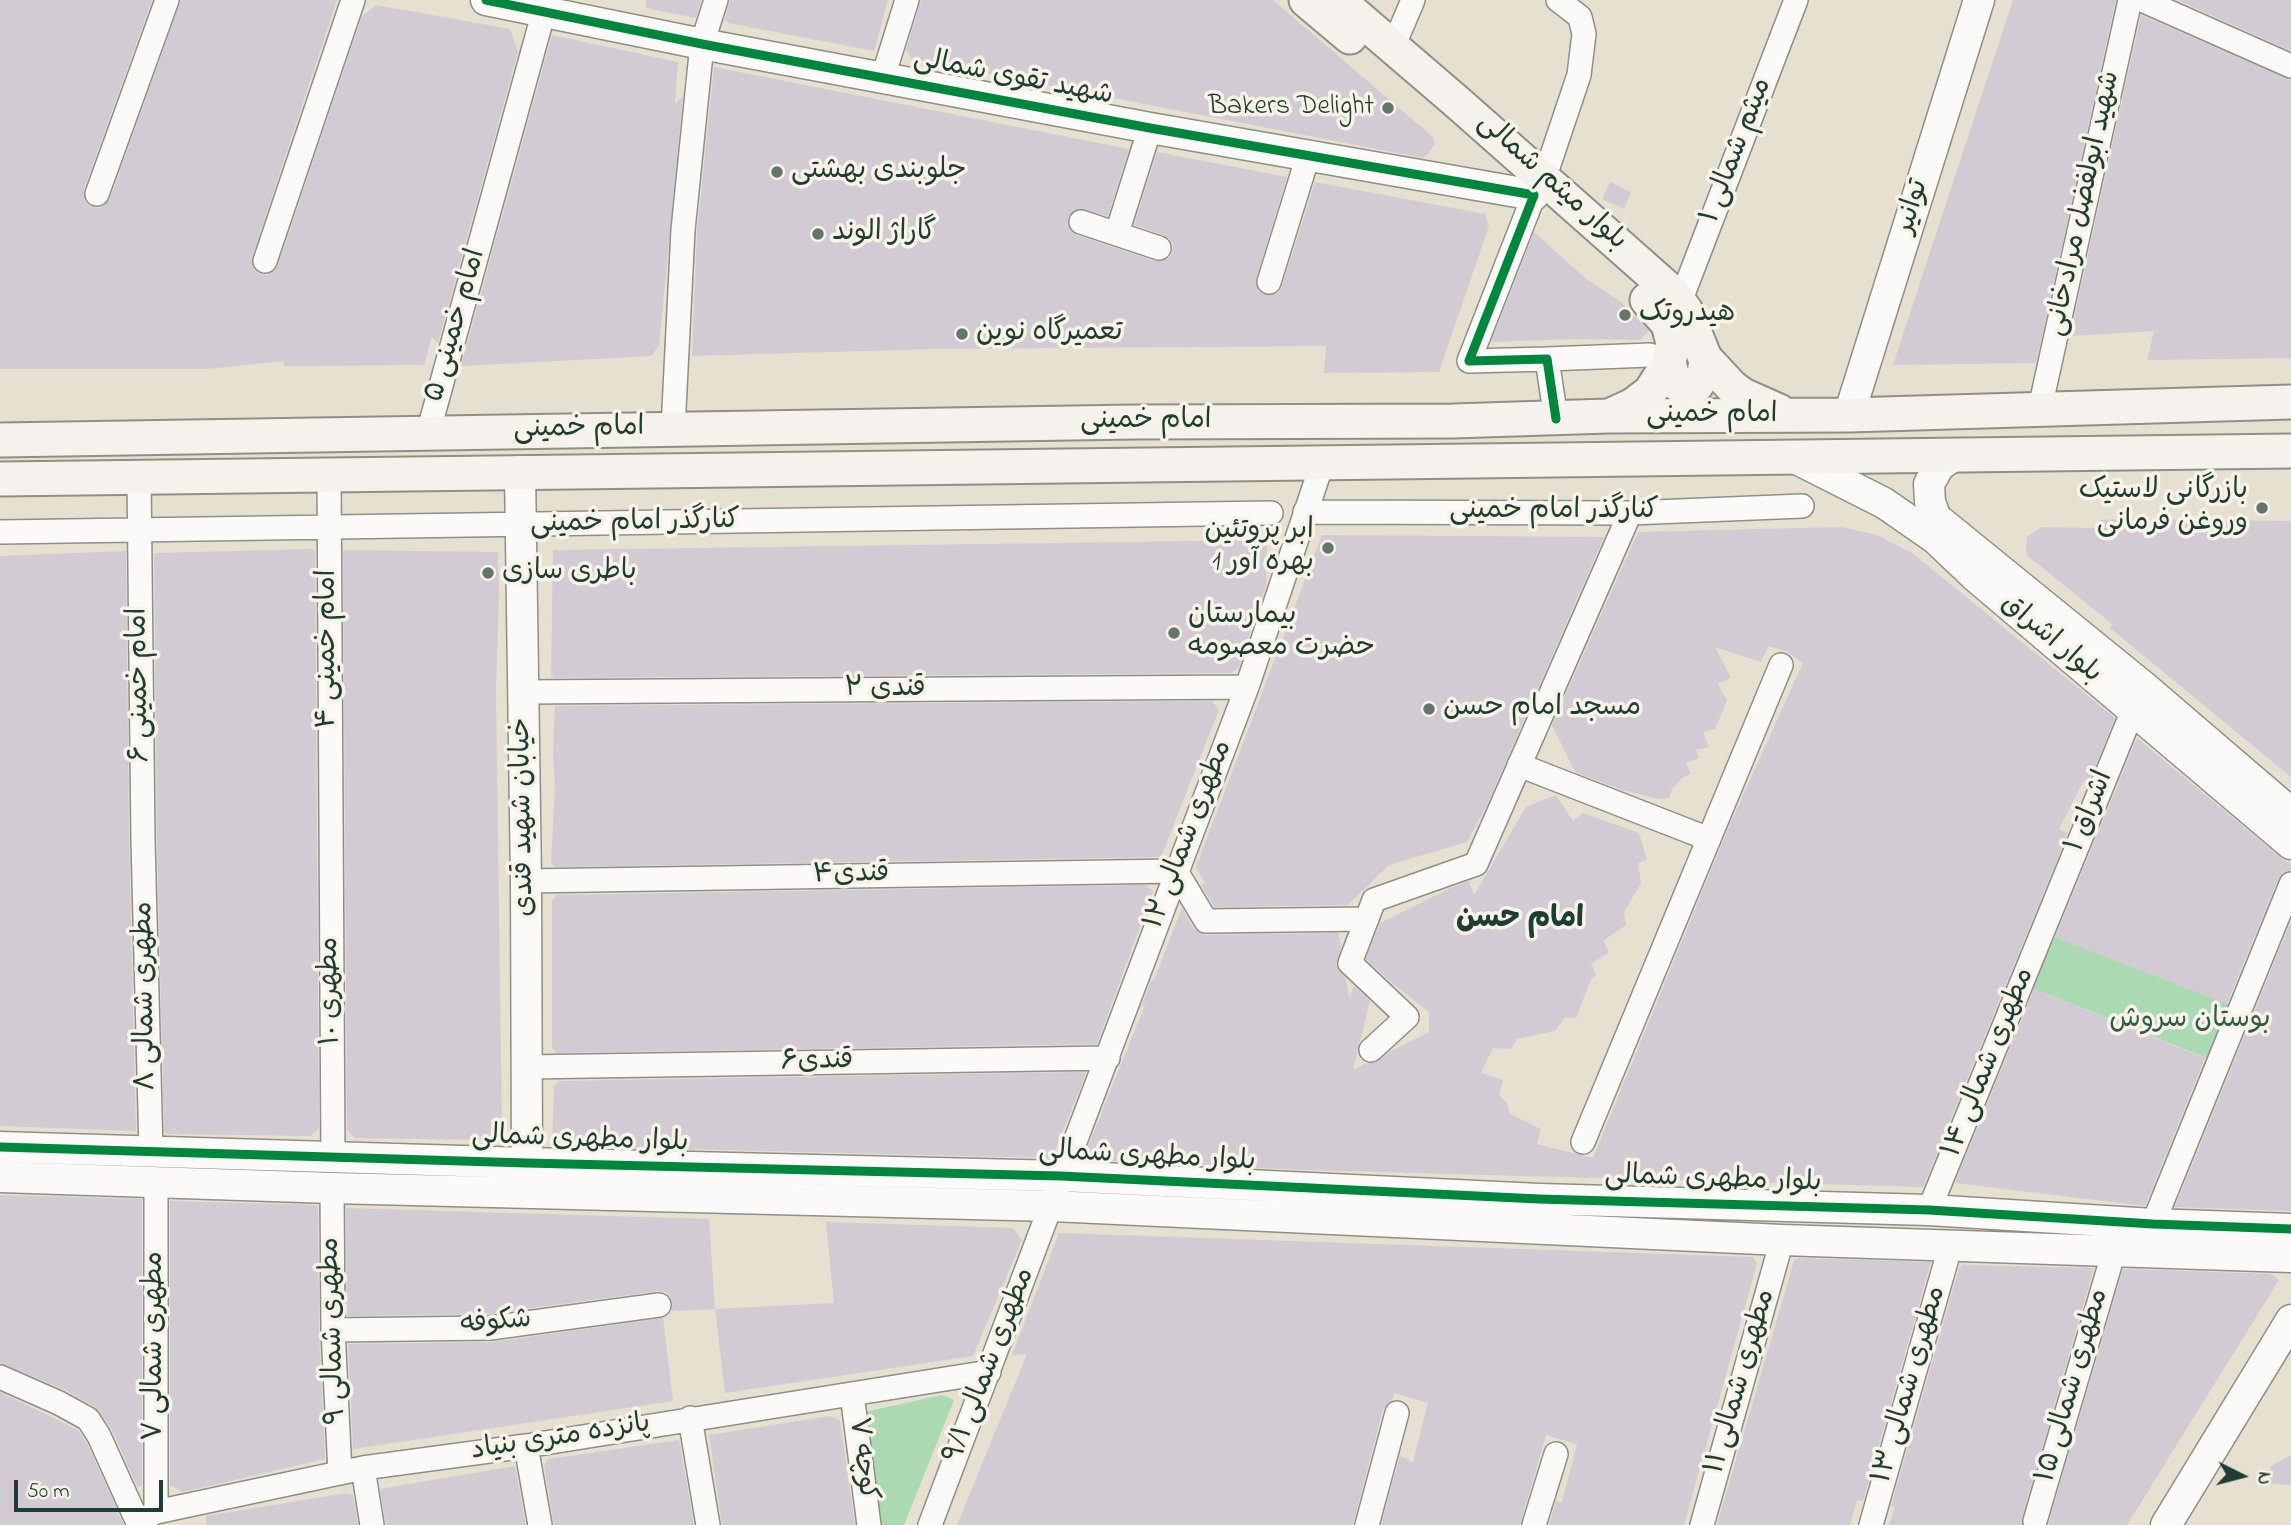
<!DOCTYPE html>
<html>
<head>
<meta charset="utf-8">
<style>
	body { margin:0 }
	#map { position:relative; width:2291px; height:1525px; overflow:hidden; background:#e5e0d0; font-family:"Indie Flower",sans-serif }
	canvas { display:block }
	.north { position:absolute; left:2207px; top:1441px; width:70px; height:70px; -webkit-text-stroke:5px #f7f3e8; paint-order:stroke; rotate:96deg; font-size:19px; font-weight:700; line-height:28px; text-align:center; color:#1f3d34 }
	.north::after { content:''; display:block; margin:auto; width:24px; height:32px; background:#1f3d34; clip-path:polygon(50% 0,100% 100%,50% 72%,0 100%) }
	.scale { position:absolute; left:14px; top:1480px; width:149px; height:32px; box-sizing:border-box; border:4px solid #1f3d34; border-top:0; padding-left:9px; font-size:21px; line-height:24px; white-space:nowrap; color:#1f3d34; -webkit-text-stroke:5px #f7f3e8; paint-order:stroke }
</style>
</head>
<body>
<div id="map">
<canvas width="2291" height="1525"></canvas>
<div class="north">N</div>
<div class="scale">50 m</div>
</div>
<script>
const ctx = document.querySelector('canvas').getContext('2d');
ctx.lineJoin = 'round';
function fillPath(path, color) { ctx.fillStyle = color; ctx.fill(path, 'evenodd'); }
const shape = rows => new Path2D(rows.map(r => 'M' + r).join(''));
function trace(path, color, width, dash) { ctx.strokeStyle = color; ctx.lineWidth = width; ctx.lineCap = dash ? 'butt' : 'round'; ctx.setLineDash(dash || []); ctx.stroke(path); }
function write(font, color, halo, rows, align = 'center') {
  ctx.font = font + ' "Indie Flower","Playpen Sans Arabic",sans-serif'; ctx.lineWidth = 7; ctx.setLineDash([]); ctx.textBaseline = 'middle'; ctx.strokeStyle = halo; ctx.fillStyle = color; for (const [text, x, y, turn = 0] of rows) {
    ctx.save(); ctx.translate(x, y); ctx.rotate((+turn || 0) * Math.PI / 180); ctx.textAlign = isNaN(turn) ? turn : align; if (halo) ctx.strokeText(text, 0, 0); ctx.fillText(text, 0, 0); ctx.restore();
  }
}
fillPath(shape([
	[2055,937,2228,1004,2207,1058,2032,988],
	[942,1395,954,1400,904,1525,882,1525,865,1412]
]), '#aad9b2');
fillPath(shape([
	[0,0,152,0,84,189,86,202,92,207,99,208,105,205,110,199,181,0,337,0,252,257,254,270,260,274,267,275,274,272,278,265,362,16,376,5,510,29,518,52,438,343,432,337,424,365,283,366,284,361,207,369,0,369],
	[646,0,701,0,696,18,646,8],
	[730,0,888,0,874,51,728,23,725,19],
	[921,0,1273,0,1433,137,1435,143,1428,154,1423,158,912,59,906,50],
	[2013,0,2116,0,2036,363,1893,365],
	[2177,0,2291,0,2291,51],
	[2141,15,2291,80,2291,358,2147,360,2154,331,2070,336],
	[552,35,678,62,675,104,683,96,659,346,651,356,461,366],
	[714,67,1129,149,1108,216,1078,209,1068,217,1068,225,1077,235,1155,261,1168,259,1172,253,1173,246,1170,239,1163,235,1134,225,1157,152,1287,177,1256,279,1258,291,1266,295,1278,293,1282,286,1315,182,1485,214,1489,226,1439,372,1324,373,1326,346,936,349,692,356,697,231],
	[1610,182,1631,192,1624,209,1602,199],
	[1534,232,1584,277,1621,302,1649,331,1640,340,1576,339,1491,342],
	[2124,519,2291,521,2291,777,2110,628,2112,624,2028,556,2026,551,2027,537,2042,527,2096,528,2100,520],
	[1841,527,1877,535,1912,553,2115,718,2088,784,2083,782,2059,829,2068,833,1923,1187,1304,1170,1093,1160,1086,1151,1146,1003,1141,1008,1151,980,1154,980,1182,908,1194,929,1205,935,1339,933,1341,947,1336,965,1346,979,1349,998,1354,986,1370,1001,1353,1070,1366,1063,1375,1063,1391,1051,1429,1032,1429,1012,1392,983,1366,959,1380,923,1451,888,1469,881,1474,895,1526,807,1556,795,1573,821,1583,813,1639,833,1647,860,1638,863,1641,883,1624,912,1626,925,1603,941,1609,952,1591,964,1596,975,1591,979,1576,1018,1565,1017,1555,1031,1517,1039,1511,1049,1493,1048,1481,1073,1503,1080,1499,1095,1507,1103,1510,1114,1541,1129,1537,1144,1593,1158,1730,824,1803,663,1787,652,1769,646,1761,662,1715,647,1731,678,1718,684,1727,701,1715,729,1703,732,1709,747,1696,750,1699,758,1686,763,1691,774,1682,778,1672,789,1669,798,1658,799,1622,790,1575,772,1552,725,1638,532],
	[1322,535,1604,537,1487,805,1467,842,1389,865,1348,905,1214,907,1201,885,1205,883,1196,867],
	[1267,540,1266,586,1238,669,1230,673,554,678,551,675,553,550],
	[312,549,315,551,319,1129,310,1136,167,1134,164,1131,157,841,154,555,156,553],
	[343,550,498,552,499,596,496,690,502,1133,488,1144,483,1144,481,1140,355,1138,347,1130],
	[126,551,129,841,136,1131,0,1126,0,556],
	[1212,701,1219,710,1161,857,555,867,551,863,555,786,553,750,555,706],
	[2137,738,2280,857,2291,864,2291,870,2283,873,2278,879,2227,1004,2055,937],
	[1146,885,1153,891,1097,1044,556,1053,552,1048,552,901,557,895],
	[2291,921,2291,1211,2175,1207],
	[2034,989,2205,1058,2145,1206,1955,1183],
	[1084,1072,1086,1074,1052,1158,558,1146,552,1141,554,1086,559,1081],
	[0,1195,142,1199,142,1486,137,1486,112,1430,95,1407,65,1390,0,1363],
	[170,1201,315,1205,318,1207,319,1331,325,1459,183,1492,170,1485],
	[346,1208,709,1219,715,1309,671,1311,673,1304,670,1297,665,1292,657,1291,489,1314,347,1316],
	[826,1222,1013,1228,1022,1240,973,1356,725,1393,715,1309,834,1303],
	[1059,1233,1753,1257,1757,1264,1684,1525,1549,1525,1556,1501,1562,1502,1577,1444,1546,1435,1520,1525,1381,1525,1400,1456,1413,1462,1428,1403,1394,1393,1392,1400,1383,1409,1353,1525,957,1525,1027,1354,1012,1355],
	[1799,1258,1931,1262,1863,1501,1857,1500,1850,1525,1717,1525,1794,1261],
	[1963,1265,2094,1268,2022,1517,2022,1525,1889,1525,1895,1507,1891,1506,1959,1268],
	[2123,1269,2271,1274,2279,1280,2127,1525,2048,1525],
	[663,1318,673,1401,353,1449,348,1344,492,1342],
	[0,1392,78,1430,87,1443,124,1525,0,1525],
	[830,1416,840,1420,855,1525,722,1525,709,1435],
	[679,1440,694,1525,554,1525,544,1465,548,1459],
	[2291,1455,2291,1485,2272,1484,2269,1477,2271,1466],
	[515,1466,526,1525,386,1525,380,1489],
	[346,1493,353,1495,358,1525,206,1525,206,1516]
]), '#d3cbd3');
const minor = shape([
	[2142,0,2291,66],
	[1393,47,1413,0],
	[883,77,907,0],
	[1544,179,1579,75,1584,34,1580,17,1558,0],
	[97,194,167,0],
	[1534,195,1469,361,1547,359,1556,419],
	[1081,222,1159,248],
	[1117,233,1150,128],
	[265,261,353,0],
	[1269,282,1308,156],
	[1680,302,1796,0],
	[1547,359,1650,355],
	[2040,408,2130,0],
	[673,429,683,230,702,44,716,0],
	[428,433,547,0],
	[329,474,333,1157],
	[139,477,143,841,151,1151],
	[1305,512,1630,513,1802,506],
	[0,532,1271,513],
	[524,692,1247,687],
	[1519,765,1709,839],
	[526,881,1176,871,1206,921,1367,919],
	[1371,1050,1407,1017,1350,963,1374,900,1476,864,1630,513],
	[526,1067,1108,1058],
	[1583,1142,1781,665],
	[332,1188,333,1330,340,1473],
	[1929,1210,2133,710],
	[2153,1224,2291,884],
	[333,1330,490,1328,659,1305],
	[0,1377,59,1403,88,1419,99,1436,139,1525],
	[852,1394,869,1525],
	[690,1418,708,1525],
	[526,1446,540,1525],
	[363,1468,372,1525],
	[156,1512,156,1181],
	[2035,1521,2114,1251],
	[138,1522,156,1512,363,1468,526,1446,989,1372],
	[930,1525,1247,687,1323,461],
	[1367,1525,1397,1413],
	[1534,1525,1556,1454],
	[1702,1525,1782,1240],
	[1871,1525,1951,1244]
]);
const tertiary = shape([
	[486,0,702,44,1150,128,1534,195],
	[1849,415,1979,0],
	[1955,455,1939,466,1929,484,1930,502,1936,518,2144,687,2291,813],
	[1795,458,1884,503,1936,539,1976,577,2291,844],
	[520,471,526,881,527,1163],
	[0,1147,527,1163,1061,1176,1539,1199,1929,1210,2153,1224,2291,1229],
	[0,1177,332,1188,1052,1206,1782,1240,2291,1257],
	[2166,1525,2291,1320]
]);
const secondary = shape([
	[1306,0,1350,37],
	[1338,0,1457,102,1673,293,1686,311,1705,358,1732,387,1743,395,1779,411],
	[1669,363,1674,381,1681,387,1696,386,1704,374,1706,360],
	[1611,415,1633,405,1650,392,1669,363,1673,343,1668,324,1647,300],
	[0,440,1135,422,1453,421,1608,416,1849,415,2291,402],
	[0,479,2291,451]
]);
trace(minor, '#8e9086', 26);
trace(tertiary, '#8e9086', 33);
trace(secondary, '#8e9086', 37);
trace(minor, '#fbfaf8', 23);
trace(tertiary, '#fbfaf8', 30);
trace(secondary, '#f5f2ee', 33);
trace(shape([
	[486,0,702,44,1150,128,1534,195,1469,361,1547,359,1556,419],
	[0,1147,527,1163,1061,1176,1539,1199,1929,1210,2153,1224,2291,1229]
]), '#00873e', 9);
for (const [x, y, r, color] of [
	[1388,108,7,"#64766b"],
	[777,172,7,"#64766b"],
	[818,234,7,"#64766b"],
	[1625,315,7,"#64766b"],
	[962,334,7,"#64766b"],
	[2262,508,7,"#64766b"],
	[1328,548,7,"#64766b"],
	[488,573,7,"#64766b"],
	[1174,633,7,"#64766b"],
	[1429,709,7,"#64766b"]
]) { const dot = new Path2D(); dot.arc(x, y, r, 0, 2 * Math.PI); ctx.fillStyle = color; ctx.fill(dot); trace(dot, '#f7f3e8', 2.5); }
write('28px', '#1f3d34', '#f7f3e8', [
	["شهید تقوی شمالی",1013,79,11],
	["میثم شمالی ۱",1738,151,-69],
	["بلوار میثم شمالی",1551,183,42],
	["شهید ابولفضل مرادخانی",2085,204,-78],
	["توانیر",1914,207,-73],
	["امام خمینی ۵",457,326,-74],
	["امام خمینی",1712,416],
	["امام خمینی",1146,422],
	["امام خمینی",579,430,-1],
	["کنارگذر امام خمینی",1554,512],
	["کنارگذر امام خمینی",635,524,-1],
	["بلوار اشراق",2050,640,40],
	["امام خمینی ۴",329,649,-90],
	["امام خمینی ۶",141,685,-91],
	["قندی ۲",885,690],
	["اشراق ۱",2091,812,-68],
	["خیابان شهید قندی",525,817,-91],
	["مطهری شمالی ۱۲",1190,835,-69],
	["قندی۴",851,876,-1],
	["مطهری ۱۰",332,991,-91],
	["مطهری شمالی ۸",147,996,-91],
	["قندی۶",817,1063,-1],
	["مطهری شمالی ۱۴",1990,1063,-68],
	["بلوار مطهری شمالی",580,1141,2],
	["بلوار مطهری شمالی",1147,1158,3],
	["بلوار مطهری شمالی",1713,1181,2],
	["شکوفه",496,1324,-5],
	["مطهری شمالی ۹",335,1331,-92],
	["مطهری شمالی ۷",156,1346,-90],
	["مطهری شمالی ۹/۱",991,1366,-69],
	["مطهری شمالی ۱۱",1742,1382,-74],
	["مطهری شمالی ۱۳",1911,1385,-74],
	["مطهری شمالی ۱۵",2074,1386,-74],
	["پانزده متری بنیاد",561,1439,-9],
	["کوچه ۷",861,1459,83]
]);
write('28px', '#1f3d34', '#f7f3e8', [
	["Bakers Delight",1374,108,"right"],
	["جلوبندی بهشتی",791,172],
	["گاراژ الوند",832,234],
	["هیدروتک",1639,315],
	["تعمیرگاه نوین",976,334],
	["بازرگانی لاستیک",2248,492,"right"],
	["وروغن فرمانی",2248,524,"right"],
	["ابر پروتئین",1314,532,"right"],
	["بهره آور 1",1314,564,"right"],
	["باطری سازی",502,573],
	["بیمارستان",1188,617],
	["حضرت معصومه",1188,649],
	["مسجد امام حسن",1443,709]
], 'left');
write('28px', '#315b48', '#f7f3e8', [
	["بوستان سروش",2190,1021]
]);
write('bold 30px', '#1f3d34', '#f7f3e8', [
	["امام حسن",1520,921]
]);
</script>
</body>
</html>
